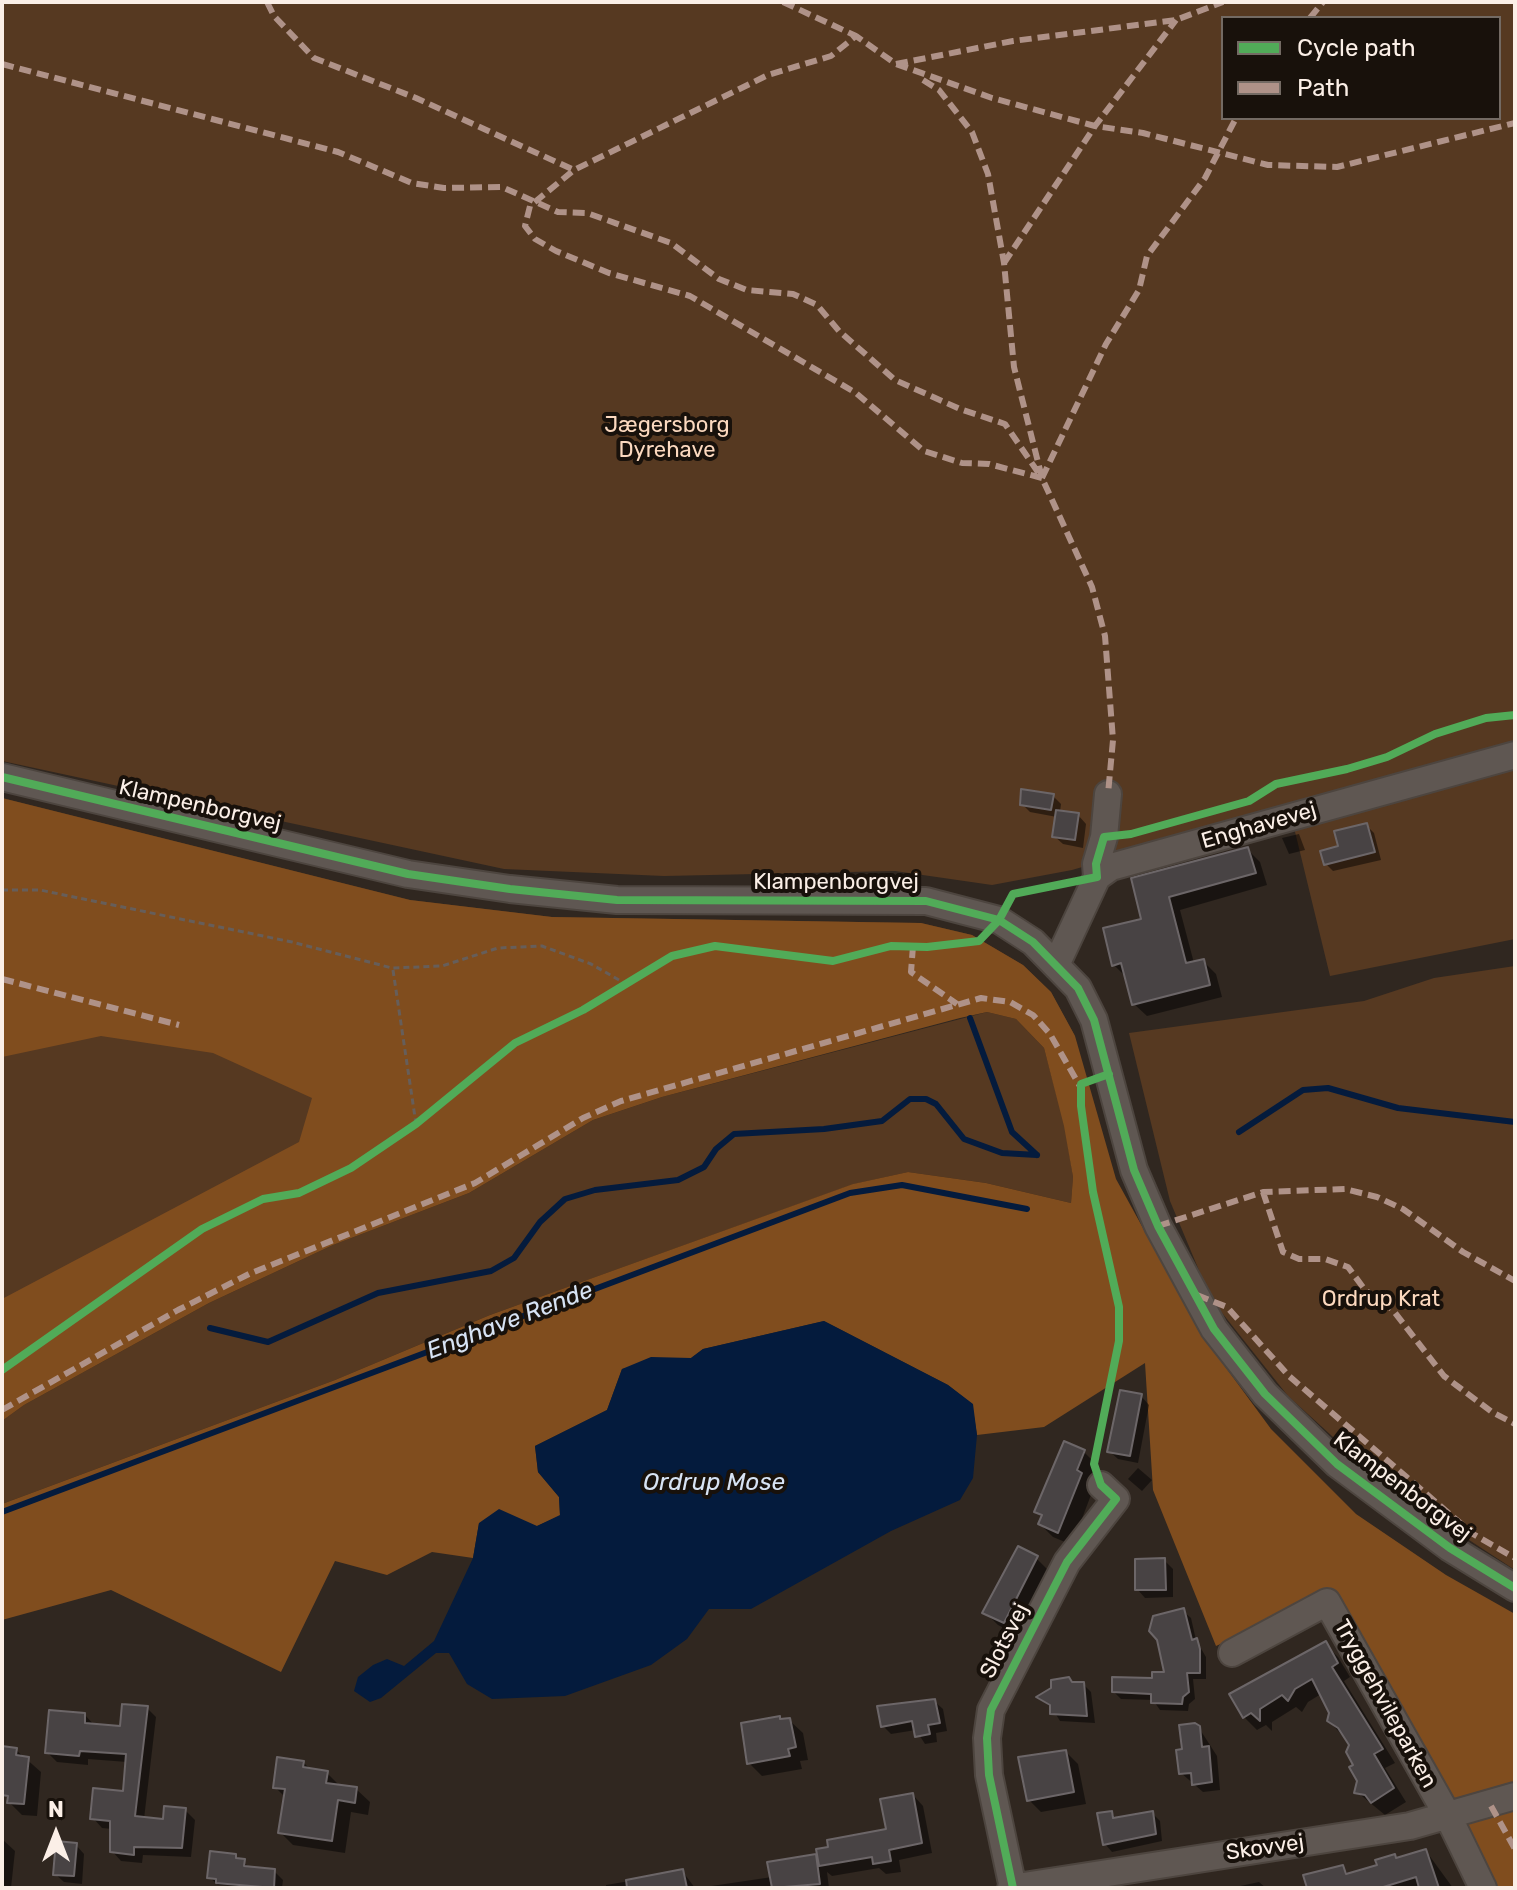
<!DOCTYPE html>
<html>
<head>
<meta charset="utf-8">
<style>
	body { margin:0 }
	#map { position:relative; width:1517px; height:1890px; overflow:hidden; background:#302720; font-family:Rubik,sans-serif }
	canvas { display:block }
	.frame { position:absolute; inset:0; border:4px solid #fbefe7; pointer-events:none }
	.legend { position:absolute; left:1221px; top:16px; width:280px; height:104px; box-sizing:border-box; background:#18110b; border:2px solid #736a63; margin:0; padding:10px 14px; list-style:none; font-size:24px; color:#fbefe7 }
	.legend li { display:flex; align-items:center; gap:16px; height:40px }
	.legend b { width:40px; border:2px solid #736a63 }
	.north { position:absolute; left:16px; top:1794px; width:80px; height:80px; -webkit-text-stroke:6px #18110b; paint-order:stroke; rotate:0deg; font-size:22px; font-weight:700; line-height:32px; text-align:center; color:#fbefe7 }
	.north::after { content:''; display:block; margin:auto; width:28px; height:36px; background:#fbefe7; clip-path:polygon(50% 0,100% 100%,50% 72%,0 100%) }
</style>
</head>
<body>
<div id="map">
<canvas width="1517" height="1890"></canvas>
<div class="frame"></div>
<ul class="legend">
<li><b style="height:10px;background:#51ab58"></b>Cycle path</li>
<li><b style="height:10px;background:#af9288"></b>Path</li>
</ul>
<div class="north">N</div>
</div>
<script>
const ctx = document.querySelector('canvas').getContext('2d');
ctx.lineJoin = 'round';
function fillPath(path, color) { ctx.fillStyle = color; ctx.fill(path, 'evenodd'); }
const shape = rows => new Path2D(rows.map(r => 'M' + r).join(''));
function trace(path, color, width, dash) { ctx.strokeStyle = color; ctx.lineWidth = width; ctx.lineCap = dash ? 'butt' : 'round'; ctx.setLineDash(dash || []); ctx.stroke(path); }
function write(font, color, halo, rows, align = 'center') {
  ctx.font = font + ' Rubik,sans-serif'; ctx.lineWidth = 8; ctx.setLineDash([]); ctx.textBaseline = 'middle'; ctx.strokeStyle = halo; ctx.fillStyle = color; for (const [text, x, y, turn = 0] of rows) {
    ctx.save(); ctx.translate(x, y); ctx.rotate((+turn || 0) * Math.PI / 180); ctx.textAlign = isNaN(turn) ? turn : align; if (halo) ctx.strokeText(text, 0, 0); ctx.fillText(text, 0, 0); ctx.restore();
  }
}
fillPath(shape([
	[2,2,1515,2,1515,939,1330,976,1289,807,1072,870,992,885,895,871,664,876,504,869,2,761],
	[1223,18,1499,18,1499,118,1223,118],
	[2,798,410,900,552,917,921,923,972,935,1023,965,1051,992,1075,1036,999,994,623,1093,2,1385],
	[1515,966,1515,1570,1388,1487,1288,1396,1211,1299,1170,1201,1129,1033,1364,1001,1434,978],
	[987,1012,1016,1019,1044,1048,1065,1126,1073,1177,1071,1203,986,1183,908,1172,854,1184,490,1315,335,1380,2,1504,2,1421,24,1405,209,1303,333,1245,469,1193,593,1120,662,1097]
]), '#563921');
fillPath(shape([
	[2,798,410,900,552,917,921,923,972,935,1023,965,1051,992,1075,1036,1116,1179,1202,1335,1271,1429,1356,1514,1446,1575,1515,1614,1515,1888,1493,1888,1329,1595,1216,1646,1153,1490,1145,1363,1044,1427,977,1435,972,1404,948,1385,824,1321,703,1349,691,1358,622,1369,607,1410,535,1446,538,1472,559,1497,560,1516,537,1526,479,1523,473,1558,432,1552,387,1575,335,1561,281,1672,111,1590,2,1620,2,1504,335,1380,490,1315,853,1184,908,1172,986,1183,1071,1203,1073,1177,1064,1126,1044,1048,1016,1019,987,1012,960,1018,662,1097,593,1120,469,1193,333,1245,209,1303,24,1405,2,1421,2,1299,299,1142,312,1098,213,1053,101,1036,2,1057]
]), '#804d1e');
fillPath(shape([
	[824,1321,948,1385,973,1404,977,1435,973,1478,960,1500,891,1531,751,1609,709,1609,687,1639,651,1665,565,1696,492,1699,467,1684,449,1653,436,1653,381,1698,370,1702,354,1691,358,1677,373,1665,387,1659,404,1666,434,1641,473,1558,479,1523,499,1509,537,1526,560,1515,559,1497,538,1472,535,1446,607,1410,622,1369,651,1357,691,1358,703,1349]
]), '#041b3d');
fillPath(shape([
	[1053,796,1061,804,1060,812,1078,815,1086,824,1083,848,1063,844,1054,836,1057,817,1030,812,1022,804],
	[1366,825,1374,833,1381,860,1333,871,1325,863],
	[1299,834,1305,850,1289,854,1282,838],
	[1247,849,1260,862,1267,885,1180,910,1194,963,1203,961,1216,974,1222,997,1147,1016,1134,1004,1127,978,1114,965,1144,920,1133,880],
	[1141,1396,1149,1405,1138,1463,1118,1459,1109,1451],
	[1084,1452,1097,1465,1089,1483,1094,1487,1072,1545,1053,1537,1040,1524,1043,1518,1036,1511],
	[1138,1468,1152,1480,1142,1491,1128,1479],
	[1036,1558,1049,1571,1017,1635,998,1625,985,1612],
	[1164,1560,1173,1569,1173,1597,1145,1598,1137,1589],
	[1183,1611,1191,1618,1196,1640,1206,1657,1206,1679,1193,1679,1195,1699,1189,1704,1188,1711,1160,1710,1153,1700,1121,1699,1114,1692,1167,1674],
	[1325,1644,1338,1657,1350,1677,1344,1681,1395,1763,1385,1768,1406,1802,1385,1815,1357,1792,1359,1781,1351,1745,1329,1721,1331,1713,1321,1694,1308,1702,1302,1712,1296,1707,1272,1722,1272,1731,1266,1725,1257,1730,1244,1717],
	[1072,1684,1083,1684,1091,1692,1095,1723,1060,1721,1052,1708,1039,1698],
	[934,1701,943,1709,947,1731,936,1733,937,1742,925,1744,916,1730,891,1734,883,1726],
	[147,1708,156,1717,144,1819,165,1821,185,1810,195,1820,191,1857,143,1855,142,1863,121,1861,112,1851,112,1829,102,1828,93,1818,124,1793,127,1762,88,1759,88,1765,57,1762,47,1752,85,1715,95,1726,122,1728],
	[779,1718,789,1720,803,1733,808,1760,800,1761,802,1769,762,1776,749,1763],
	[1199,1728,1217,1756,1220,1790,1203,1792,1181,1773,1185,1750],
	[2,1746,16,1750,41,1772,37,1816,22,1815,9,1802,10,1787,2,1786],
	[1066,1752,1078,1764,1086,1804,1041,1812,1029,1800],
	[303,1762,311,1770,327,1773,341,1787,356,1789,370,1802,368,1815,351,1812,345,1853,293,1845,280,1832,285,1797,275,1787],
	[913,1795,923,1806,932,1853,899,1860,901,1872,886,1874,879,1868,832,1876,827,1872,829,1888,698,1888,772,1877,815,1857,820,1861,888,1831],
	[1111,1813,1118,1820,1152,1813,1160,1821,1162,1841,1112,1852,1105,1844],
	[2,1839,15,1851,11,1888,2,1888],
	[76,1845,84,1854,82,1884,64,1882,55,1874],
	[1426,1851,1453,1888,1310,1888,1342,1868,1350,1875,1379,1866,1394,1856,1398,1860],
	[235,1856,252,1869,274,1871,283,1880,282,1888,218,1885,209,1877],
	[683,1872,695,1888,606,1888,606,1885],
	[1259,1882,1266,1888,1231,1888]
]), '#0007');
trace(shape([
	[970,1018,1012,1132,1037,1155],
	[1239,1132,1303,1090,1328,1088,1398,1108,1515,1122],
	[210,1328,268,1342,378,1293,491,1271,514,1258,540,1222,565,1199,595,1190,678,1180,704,1167,716,1149,734,1134,824,1129,882,1121,910,1099,926,1099,936,1104,964,1139,1002,1153,1037,1155],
	[2,1512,850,1193,902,1185,1027,1209]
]), '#041b3d', 6);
const building = shape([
	[1021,789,1054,794,1051,810,1020,805,1021,789],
	[1056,810,1079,813,1075,840,1052,837,1056,810],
	[1367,823,1375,852,1324,865,1320,851,1338,846,1334,831,1367,823],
	[1248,847,1256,873,1169,897,1186,963,1204,959,1210,985,1132,1005,1121,963,1112,966,1103,928,1141,919,1131,878,1248,847],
	[1120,1390,1142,1394,1130,1456,1107,1452,1120,1390],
	[1064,1441,1085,1450,1077,1470,1082,1473,1058,1533,1038,1524,1042,1515,1034,1512,1064,1441],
	[1018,1546,1038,1556,1004,1623,982,1613,1018,1546],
	[1165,1558,1166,1590,1135,1590,1135,1559,1165,1558],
	[1184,1608,1192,1640,1197,1638,1200,1649,1200,1673,1187,1673,1189,1692,1183,1697,1182,1704,1151,1703,1151,1694,1112,1692,1112,1677,1152,1678,1152,1672,1164,1672,1157,1640,1149,1631,1153,1616,1184,1608],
	[1326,1641,1338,1663,1332,1667,1383,1749,1374,1754,1394,1788,1371,1803,1365,1795,1354,1793,1357,1781,1349,1767,1353,1765,1346,1752,1349,1745,1338,1728,1327,1721,1329,1713,1312,1679,1295,1689,1288,1701,1282,1695,1260,1709,1260,1721,1251,1713,1243,1718,1229,1694,1326,1641],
	[1069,1677,1072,1682,1084,1682,1087,1716,1050,1714,1050,1705,1036,1697,1051,1688,1051,1680,1069,1677],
	[935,1699,940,1723,928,1725,930,1734,915,1737,912,1721,881,1727,877,1706,935,1699],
	[122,1704,148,1706,135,1816,163,1819,164,1806,186,1808,182,1848,134,1847,134,1855,110,1852,110,1821,90,1819,93,1788,123,1791,126,1754,80,1751,79,1756,45,1753,49,1710,85,1713,85,1723,120,1726,122,1704],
	[780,1716,780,1719,790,1718,796,1747,788,1749,790,1756,747,1764,741,1723,780,1716],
	[1195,1723,1200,1726,1202,1747,1209,1746,1212,1782,1192,1785,1191,1773,1179,1774,1176,1750,1182,1749,1179,1725,1195,1723],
	[2,1746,17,1748,16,1755,29,1757,24,1804,7,1803,8,1796,2,1795,2,1746],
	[1066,1750,1074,1792,1027,1801,1018,1757,1066,1750],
	[277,1757,304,1761,303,1767,328,1771,326,1783,357,1787,355,1803,338,1800,332,1841,278,1833,285,1789,273,1788,277,1757],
	[913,1793,922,1843,889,1850,891,1861,873,1864,872,1857,819,1866,816,1849,828,1847,827,1840,886,1829,880,1799,913,1793],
	[1112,1811,1113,1818,1153,1811,1156,1834,1103,1845,1097,1813,1112,1811],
	[56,1841,77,1843,74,1876,53,1875,56,1841],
	[1426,1849,1439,1888,1419,1888,1416,1877,1380,1888,1307,1888,1303,1875,1343,1865,1346,1874,1377,1865,1375,1860,1395,1854,1396,1858,1426,1849],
	[210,1851,236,1854,236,1858,245,1859,244,1866,275,1869,274,1888,216,1883,216,1879,207,1878,210,1851],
	[816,1854,820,1884,772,1888,767,1862,816,1854],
	[683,1869,687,1888,627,1888,626,1880,683,1869]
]);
fillPath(building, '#484344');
trace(building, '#6c6668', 2);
const minor = shape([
	[2,777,408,874,510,889,617,900,926,901,999,920,1033,942,1078,988,1094,1020,1134,1170,1158,1226,1214,1329,1265,1394,1337,1464,1450,1548,1515,1588],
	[1097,877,1096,864,1104,837,1108,794],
	[1057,963,1097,877,1111,867,1515,755],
	[1232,1653,1327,1602,1449,1818,1483,1888],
	[1011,1888,1410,1826,1515,1796],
	[1013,1888,989,1775,987,1738,991,1710,1067,1562,1116,1499,1101,1485]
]);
trace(minor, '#4d453f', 30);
trace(shape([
	[2,890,40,890,292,942,392,968,442,966,498,948,542,946,591,964,626,984],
	[393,970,416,1124]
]), '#665e5a', 3, [6, 4]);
trace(minor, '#5f5752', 26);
trace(shape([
	[267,2,274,16,314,58,416,98,574,170],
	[783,2,856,36],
	[1310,18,1323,2],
	[2,64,338,152,412,183,444,188,502,187,558,212,587,213,671,243,719,279,747,290,793,294,817,305,839,331,895,380,960,409,1005,424,1042,478],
	[896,64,1013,41,1176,20,1223,2],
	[923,80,939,90,972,132,988,174,1004,263,1014,367,1042,478,1092,587,1105,636,1113,740,1108,794],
	[1004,263,1095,126,1176,20],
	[1042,478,989,464,962,463,924,451,856,393,690,296,609,273,556,251,535,239,525,226,530,206,574,170,768,75,831,56,856,36,896,64,992,98,1095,126,1143,133,1268,165,1337,167,1515,123],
	[1042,478,1106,344,1139,290,1147,256,1205,178,1236,118],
	[913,946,911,972,957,1004],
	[2,979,179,1025],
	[1263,1192,1283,1252,1299,1259,1325,1259,1348,1267,1365,1290,1392,1309,1444,1376,1492,1412,1515,1424],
	[1158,1226,1263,1192,1345,1189,1377,1197,1403,1209,1463,1252,1515,1281],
	[1197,1295,1227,1307,1289,1376,1473,1534,1515,1558],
	[2,1410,178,1310,249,1274,475,1183,583,1118,621,1101,981,998,1010,1002,1033,1015,1050,1034,1081,1088],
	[1491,1806,1515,1849]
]), '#af9288', 6, [12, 6]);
trace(shape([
	[2,777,408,874,510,889,617,900,926,901,999,920,1033,942,1078,988,1094,1020,1134,1170,1158,1226,1214,1329,1265,1394,1337,1464,1450,1548,1515,1588],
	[2,1370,202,1229,263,1199,299,1193,351,1168,416,1124,515,1043,583,1010,672,956,715,946,833,961,891,946,927,947,979,941,999,920,1013,894,1097,877,1096,864,1104,837,1131,834,1249,801,1276,784,1347,769,1387,757,1435,734,1486,718,1515,715],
	[1013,1888,989,1775,987,1738,991,1710,1067,1562,1116,1499,1101,1485,1094,1464,1119,1341,1119,1307,1093,1192,1081,1106,1081,1084,1109,1074]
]), '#51ab58', 8);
write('22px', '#fcd9bf', '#18110b', [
	["Jægersborg",667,426],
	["Dyrehave",667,451],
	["Ordrup Krat",1381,1300]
]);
write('22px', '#fbefe7', '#18110b', [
	["Klampenborgvej",200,806,13],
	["Enghavevej",1259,826,-16],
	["Klampenborgvej",836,883],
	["Klampenborgvej",1402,1487,37],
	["Slotsvej",1005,1641,-63],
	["Tryggehvileparken",1385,1704,61],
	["Skovvej",1265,1848,-8]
]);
write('italic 24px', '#d7e3f4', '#18110b', [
	["Enghave Rende",510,1321,-21],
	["Ordrup Mose",714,1483]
]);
</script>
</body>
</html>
